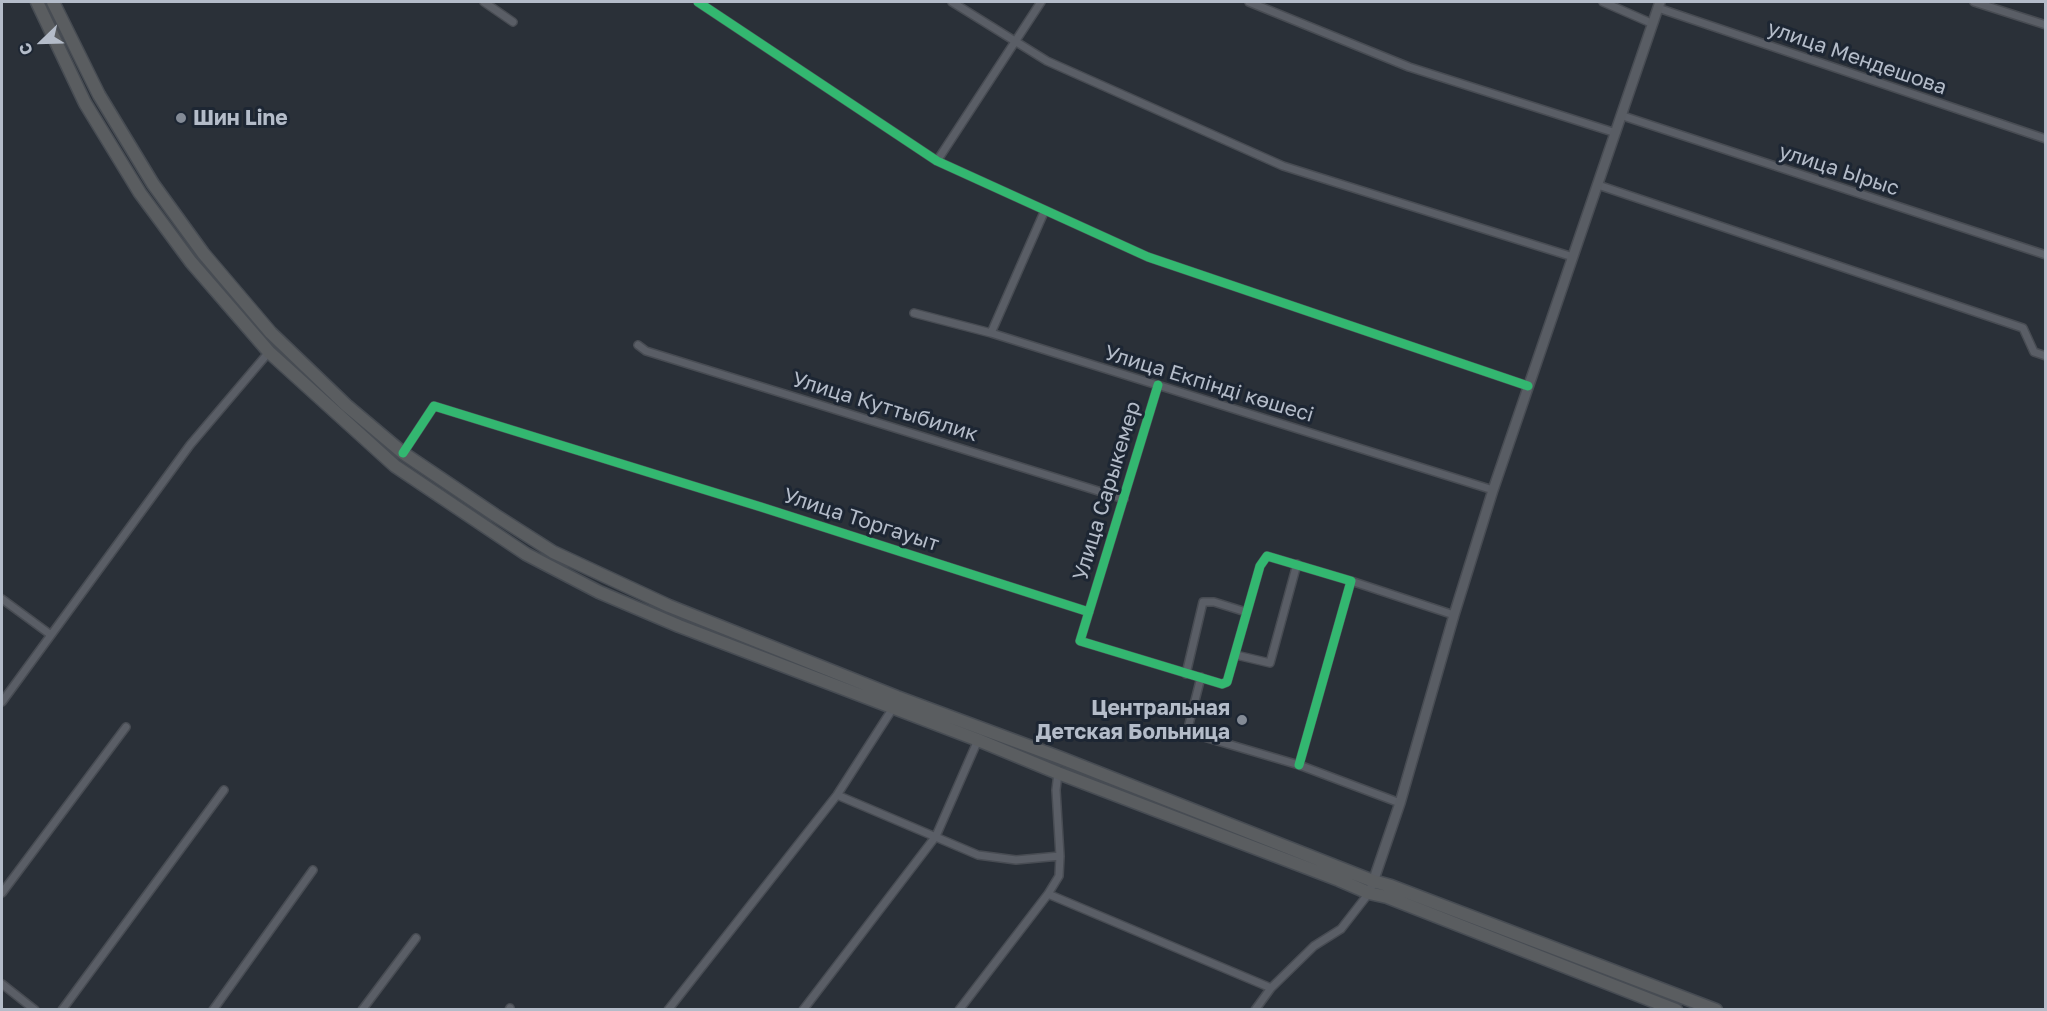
<!DOCTYPE html>
<html>
<head>
<meta charset="utf-8">
<style>
	body { margin:0 }
	#map { position:relative; width:2047px; height:1011px; overflow:hidden; background:#2a3038; font-family:"Golos Text",sans-serif }
	canvas { display:block }
	.frame { position:absolute; inset:0; border:3px solid #b4bcc9; pointer-events:none }
	.north { position:absolute; left:12px; top:12px; width:60px; height:60px; -webkit-text-stroke:4px #1d2633; paint-order:stroke; rotate:247deg; font-size:16px; font-weight:700; line-height:24px; text-align:center; color:#b4bcc9 }
	.north::after { content:''; display:block; margin:auto; width:21px; height:27px; background:#b4bcc9; clip-path:polygon(50% 0,100% 100%,50% 72%,0 100%) }
</style>
</head>
<body>
<div id="map">
<canvas width="2047" height="1011"></canvas>
<div class="frame"></div>
<div class="north">С</div>
</div>
<script>
const ctx = document.querySelector('canvas').getContext('2d');
ctx.lineJoin = 'round';
const shape = rows => new Path2D(rows.map(r => 'M' + r).join(''));
function trace(path, color, width, dash) { ctx.strokeStyle = color; ctx.lineWidth = width; ctx.lineCap = dash ? 'butt' : 'round'; ctx.setLineDash(dash || []); ctx.stroke(path); }
function write(font, color, halo, rows, align = 'center') {
  ctx.font = font + ' "Golos Text",sans-serif'; ctx.lineWidth = 6; ctx.setLineDash([]); ctx.textBaseline = 'middle'; ctx.strokeStyle = halo; ctx.fillStyle = color; for (const [text, x, y, turn = 0] of rows) {
    ctx.save(); ctx.translate(x, y); ctx.rotate((+turn || 0) * Math.PI / 180); ctx.textAlign = isNaN(turn) ? turn : align; if (halo) ctx.strokeText(text, 0, 0); ctx.fillText(text, 0, 0); ctx.restore();
  }
}
const street = shape([
	[484,2,513,22],
	[698,2,937,161,1148,257,1528,386],
	[952,2,1047,61,1283,166,1573,257],
	[1249,2,1409,67,1616,133],
	[1603,2,1651,23],
	[1974,2,2046,25],
	[1658,8,2046,139],
	[1623,116,2046,255],
	[937,161,1041,2],
	[1598,185,2023,328,2034,352,2046,356],
	[914,313,991,333,1493,490],
	[991,333,1045,210],
	[638,345,646,351,1124,499],
	[1158,385,1080,641,1222,684,1227,682,1260,566,1267,556,1351,581,1299,765],
	[403,453,434,406,761,507,1089,612],
	[1351,581,1454,615],
	[2,599,51,635,190,445,269,352],
	[1236,655,1270,663,1297,564],
	[1186,674,1203,602,1214,602,1246,612],
	[1201,677,1187,732,1299,765,1400,803],
	[2,702,51,635],
	[837,795,978,855,1016,860,1060,856],
	[2,893,126,727],
	[1048,894,1271,988],
	[2,984,35,1010],
	[62,1010,224,790],
	[213,1010,313,870],
	[362,1010,416,938],
	[509,1010,510,1008],
	[668,1010,837,795,893,708],
	[803,1010,936,836,978,740],
	[959,1010,1048,894,1059,876,1060,856,1056,790,1058,773],
	[1255,1010,1271,988,1314,946,1341,929,1369,893]
]);
const secondary = shape([
	[1372,885,1400,803,1454,615,1493,490,1660,2]
]);
const highway = shape([
	[37,2,85,103,140,193,191,262,269,352,395,466,526,554,599,592,679,626,978,740,1058,773,1339,880,1369,893,1387,897,1676,1010],
	[53,2,99,95,153,184,203,253,271,333,346,405,403,453,495,515,553,552,669,606,897,697,1061,758,1373,881,1391,886,1716,1010]
]);
trace(street, '#484c53', 10);
trace(secondary, '#484c53', 12);
trace(highway, '#474c53', 15);
trace(street, '#5a5e66', 7);
trace(secondary, '#595d64', 9);
trace(highway, '#5a5d60', 12);
trace(shape([
	[698,2,937,161,1148,257,1528,386],
	[1158,385,1080,641,1222,684,1227,682,1260,566,1267,556,1351,581,1299,765],
	[403,453,434,406,761,507,1089,612]
]), '#33b770', 9);
for (const [x, y, r, color] of [
	[181,118,6,"#848b96"],
	[1242,720,6,"#848b96"]
]) { const dot = new Path2D(); dot.arc(x, y, r, 0, 2 * Math.PI); ctx.fillStyle = color; ctx.fill(dot); trace(dot, '#1d2633', 2); }
write('21px', '#b4bcc9', '#1d2633', [
	["улица Мендешова",1857,58,19],
	["улица Ырыс",1839,170,18],
	["Улица Екпінді көшесі",1209,384,17],
	["Улица Куттыбилик",885,407,17],
	["Улица Сарыкемер",1107,491,-73],
	["Улица Торгауыт",861,520,18]
]);
write('bold 21px', '#b4bcc9', '#1d2633', [
	["Шин Line",193,118],
	["Центральная",1230,708,"right"],
	["Детская Больница",1230,732,"right"]
], 'left');
</script>
</body>
</html>
